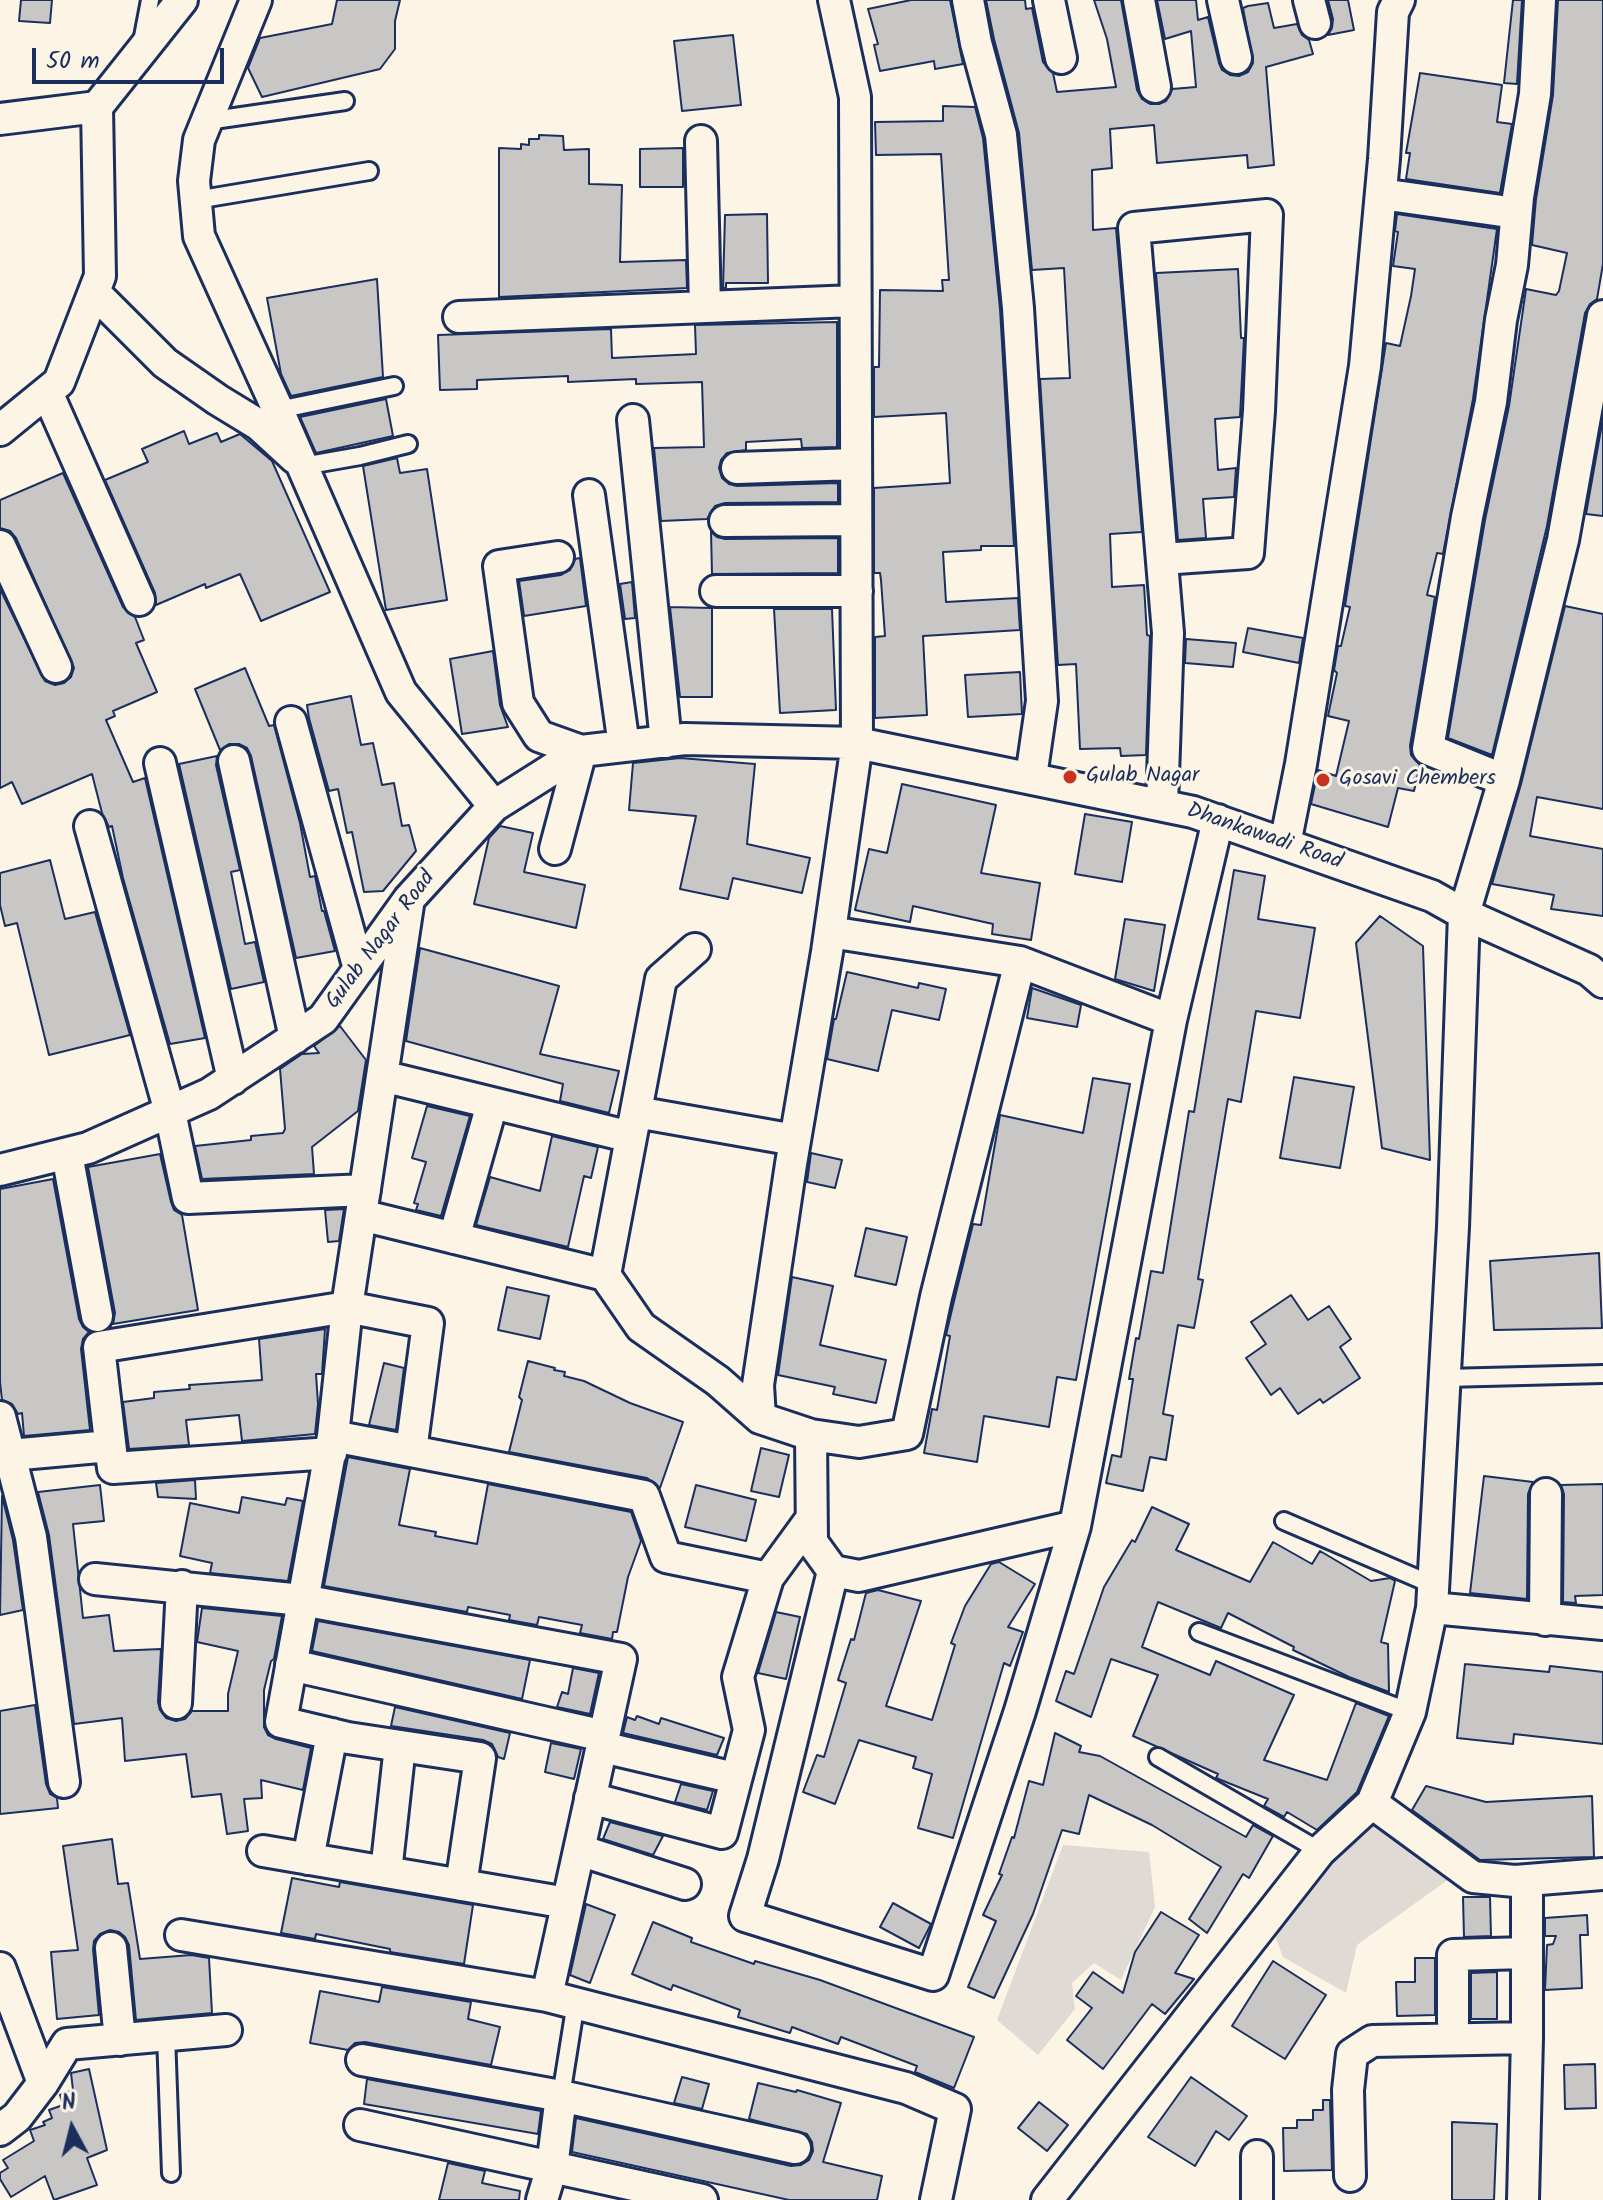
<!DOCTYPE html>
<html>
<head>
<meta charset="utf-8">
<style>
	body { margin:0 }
	#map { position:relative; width:1603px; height:2200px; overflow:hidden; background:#fcf5e5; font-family:Kalam,sans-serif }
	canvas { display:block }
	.north { position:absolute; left:32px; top:2088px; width:80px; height:80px; -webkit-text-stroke:6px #fcf5e5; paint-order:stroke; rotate:353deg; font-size:22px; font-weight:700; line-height:32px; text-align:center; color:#1b2f5e }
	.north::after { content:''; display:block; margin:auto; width:28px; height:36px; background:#1b2f5e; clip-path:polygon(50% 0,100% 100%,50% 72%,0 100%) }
	.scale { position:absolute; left:32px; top:48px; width:192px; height:36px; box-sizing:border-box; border:4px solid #1b2f5e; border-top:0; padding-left:10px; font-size:24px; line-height:28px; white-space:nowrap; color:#1b2f5e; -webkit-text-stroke:6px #fcf5e5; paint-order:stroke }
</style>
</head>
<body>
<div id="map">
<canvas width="1603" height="2200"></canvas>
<div class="north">N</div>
<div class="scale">50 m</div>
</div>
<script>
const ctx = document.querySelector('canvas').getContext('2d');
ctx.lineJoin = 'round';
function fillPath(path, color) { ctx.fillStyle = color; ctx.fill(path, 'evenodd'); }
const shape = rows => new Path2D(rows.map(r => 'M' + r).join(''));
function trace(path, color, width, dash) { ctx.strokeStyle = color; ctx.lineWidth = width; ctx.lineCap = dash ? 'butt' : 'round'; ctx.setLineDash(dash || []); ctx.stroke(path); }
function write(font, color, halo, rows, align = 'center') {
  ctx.font = font + ' Kalam,sans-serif'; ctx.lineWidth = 6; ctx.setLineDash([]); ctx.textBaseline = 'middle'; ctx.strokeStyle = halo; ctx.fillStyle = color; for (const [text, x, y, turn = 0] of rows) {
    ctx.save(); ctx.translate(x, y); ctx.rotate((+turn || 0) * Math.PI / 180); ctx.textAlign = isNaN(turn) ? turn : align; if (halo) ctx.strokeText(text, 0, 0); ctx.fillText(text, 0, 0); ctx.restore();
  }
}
fillPath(shape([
	[1372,1811,1463,1869,1357,1945,1346,1993,1283,1957,1271,1925],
	[1063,1845,1149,1852,1155,1907,1121,1980,1094,1963,1072,1983,1075,2009,1038,2055,997,2020]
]), '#dfdbd4');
const building = shape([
	[21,0,52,0,50,23,19,21,21,0],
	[337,0,400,0,395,21,395,49,380,69,262,97,248,68,260,38,332,24,337,0],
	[911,0,950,0,963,64,935,69,934,61,880,71,874,45,878,44,868,9,911,0],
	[986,0,1025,0,1026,9,1032,8,1043,62,1053,73,1057,92,1116,87,1107,39,1094,0,1121,0,1137,90,1142,99,1150,104,1159,104,1166,101,1172,89,1196,87,1191,31,1165,39,1157,0,1196,0,1198,20,1208,17,1219,63,1222,70,1230,75,1239,76,1248,72,1253,63,1243,8,1248,6,1268,3,1274,28,1297,24,1302,35,1309,40,1313,54,1266,67,1274,165,1248,168,1247,155,1157,163,1154,125,1110,129,1112,168,1092,170,1093,230,1116,228,1142,532,1110,534,1112,587,1144,585,1147,635,1150,636,1146,755,1121,756,1120,748,1080,749,1076,664,1058,665,1040,379,1070,378,1064,268,1032,270,1019,133,994,39,986,0],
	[1328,0,1348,0,1354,30,1328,35,1332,28,1333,19,1328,0],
	[1513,0,1522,0,1517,84,1504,83,1513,0],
	[1558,0,1603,0,1603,264,1597,299,1590,304,1585,313,1547,526,1492,755,1448,738,1485,520,1509,406,1526,289,1556,295,1559,291,1567,253,1532,245,1536,199,1553,95,1558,0],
	[733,35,741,105,682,111,674,41,733,35],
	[1420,73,1502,85,1497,122,1512,124,1500,193,1406,179,1410,153,1406,153,1420,73],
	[943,106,975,107,983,138,1000,309,1014,546,981,546,981,550,943,552,946,602,1018,598,1020,630,923,636,927,715,875,718,875,637,885,636,881,580,880,573,874,573,874,488,950,483,946,413,874,417,874,367,879,367,880,290,943,291,942,280,949,280,941,154,876,155,875,122,943,121,943,106],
	[539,135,563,136,564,150,589,149,589,184,622,185,620,262,686,260,687,288,499,297,499,148,521,149,521,144,529,145,529,139,539,139,539,135],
	[683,148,683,187,640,187,640,149,683,148],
	[767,214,768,283,726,283,726,288,723,288,725,215,767,214],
	[1397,214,1497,229,1473,399,1443,554,1437,553,1427,595,1435,597,1410,746,1411,755,1420,765,1414,791,1398,788,1388,827,1311,804,1318,770,1336,776,1349,721,1328,716,1337,673,1334,670,1338,646,1341,646,1350,607,1345,606,1385,349,1386,343,1400,346,1411,296,1415,269,1393,266,1398,232,1395,231,1397,214],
	[1238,269,1241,338,1244,338,1240,417,1215,419,1218,470,1236,468,1234,497,1203,499,1206,538,1178,540,1156,273,1238,269],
	[377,279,383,377,291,396,281,374,267,298,377,279],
	[837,322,837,447,802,448,801,439,746,442,746,450,727,453,721,460,719,468,722,478,729,484,737,486,838,483,838,502,725,503,715,506,707,519,661,521,654,448,704,447,702,382,636,384,636,379,568,382,568,376,477,380,477,389,440,390,438,335,611,329,612,358,696,354,695,325,837,322],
	[386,399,393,436,316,453,300,417,386,399],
	[1603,418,1603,516,1586,514,1603,418],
	[184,431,189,444,217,433,221,442,240,434,272,461,330,592,261,621,240,574,206,588,205,584,156,605,155,593,105,480,148,462,142,449,184,431],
	[397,458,400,473,427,469,447,600,386,610,363,466,397,458],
	[63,473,123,607,135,617,144,640,136,643,157,692,113,711,115,716,106,720,133,782,145,778,205,1038,170,1044,123,878,112,826,109,827,102,813,92,774,22,804,12,782,0,788,0,589,45,681,55,685,64,683,71,677,74,668,16,538,10,531,0,528,0,500,63,473],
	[711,532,717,537,725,539,838,538,838,573,712,574,711,532],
	[580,558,586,606,524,616,519,581,561,575,570,570,575,559,580,558],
	[632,582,635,618,625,619,620,584,632,582],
	[1565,606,1603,614,1603,809,1537,797,1530,836,1603,849,1603,916,1551,909,1554,895,1492,884,1521,784,1565,606],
	[670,607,712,608,712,697,680,697,670,607],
	[774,609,832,609,836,710,780,713,774,609],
	[1248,628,1303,638,1299,663,1243,652,1248,628],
	[1186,639,1236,643,1233,667,1185,663,1186,639],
	[493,651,500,705,508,727,462,734,450,659,493,651],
	[245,668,269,726,274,725,300,823,310,877,315,876,322,911,324,911,335,951,296,958,251,756,247,748,239,744,229,744,220,750,195,689,245,668],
	[1020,672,1022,714,968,717,965,675,1020,672],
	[351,696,361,745,373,743,382,785,394,783,402,826,409,825,416,851,383,891,364,892,352,832,347,833,338,789,329,791,309,718,307,705,351,696],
	[217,756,216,765,240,870,231,872,245,944,255,942,264,982,231,989,179,764,217,756],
	[680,758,755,764,747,844,810,858,802,893,733,878,728,899,680,889,696,816,629,810,633,763,680,758],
	[902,784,996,805,981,873,1040,883,1031,940,992,934,993,924,913,906,910,922,855,910,869,849,887,853,902,784],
	[1085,814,1132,822,1122,882,1075,874,1085,814],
	[500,826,533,833,524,872,585,885,576,928,474,904,489,838,500,826],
	[50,860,65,919,95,912,130,1035,49,1055,17,923,5,926,0,905,0,873,50,860],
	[1234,870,1265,876,1258,919,1315,928,1300,1018,1256,1011,1241,1102,1228,1099,1198,1279,1203,1280,1194,1328,1178,1325,1163,1414,1173,1416,1166,1460,1150,1457,1143,1491,1106,1483,1112,1455,1121,1457,1133,1379,1129,1379,1136,1338,1139,1339,1151,1271,1163,1273,1189,1111,1194,1112,1234,870],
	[1380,916,1423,946,1430,1160,1382,1148,1356,943,1380,916],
	[1125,919,1165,925,1154,991,1115,979,1125,919],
	[420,948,559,986,540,1054,619,1071,609,1113,560,1101,563,1084,406,1041,420,948],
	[847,972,918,988,919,983,946,989,939,1020,892,1010,878,1071,827,1059,834,1019,836,1019,847,972],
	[1032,988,1081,1005,1077,1027,1027,1018,1032,988],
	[340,1026,366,1060,358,1111,312,1147,314,1174,202,1179,195,1146,251,1140,251,1136,283,1133,285,1129,280,1069,302,1054,319,1053,314,1046,340,1026],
	[1294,1077,1354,1087,1340,1168,1280,1158,1294,1077],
	[1093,1078,1130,1084,1076,1380,1057,1377,1049,1427,984,1416,977,1462,924,1453,932,1409,937,1410,950,1336,946,1335,954,1301,973,1224,981,1225,1000,1115,1083,1133,1093,1078],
	[427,1106,470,1116,441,1216,416,1210,418,1204,414,1203,426,1162,412,1158,427,1106],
	[552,1136,598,1147,591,1178,584,1176,568,1247,476,1225,490,1177,540,1191,552,1136],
	[811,1153,842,1160,835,1188,807,1182,811,1153],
	[160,1154,171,1202,174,1210,182,1215,198,1310,113,1324,115,1313,88,1167,160,1154],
	[53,1179,79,1319,83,1327,89,1332,83,1339,81,1349,90,1430,24,1436,22,1413,18,1414,12,1404,2,1400,0,1382,0,1189,53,1179],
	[344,1209,339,1241,328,1242,325,1210,344,1209],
	[866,1228,907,1237,896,1285,855,1276,866,1228],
	[1599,1253,1602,1328,1494,1330,1490,1261,1599,1253],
	[792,1277,833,1286,820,1345,886,1360,876,1403,833,1394,835,1387,778,1375,792,1277],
	[507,1287,549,1296,540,1339,498,1330,507,1287],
	[1291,1295,1308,1320,1329,1306,1351,1339,1340,1347,1360,1378,1323,1403,1320,1399,1298,1414,1280,1388,1271,1395,1246,1358,1266,1344,1251,1322,1291,1295],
	[325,1329,322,1374,316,1374,318,1404,315,1434,242,1441,239,1415,186,1420,189,1445,129,1449,123,1402,154,1398,154,1392,190,1389,189,1385,262,1380,259,1339,325,1329],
	[528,1361,555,1368,554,1370,565,1372,564,1376,584,1381,630,1403,683,1422,660,1488,647,1478,509,1452,522,1400,519,1397,528,1361],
	[384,1363,404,1368,396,1430,369,1425,384,1363],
	[761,1448,789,1455,779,1497,751,1491,761,1448],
	[348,1457,410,1469,399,1525,436,1532,435,1536,477,1544,488,1484,631,1512,641,1541,628,1577,617,1632,613,1632,612,1639,580,1633,582,1625,539,1617,537,1625,509,1620,510,1615,468,1607,467,1612,324,1586,348,1457],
	[1484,1476,1533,1482,1528,1494,1527,1599,1470,1593,1484,1476],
	[195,1480,196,1499,158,1497,156,1483,195,1480],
	[1603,1484,1603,1595,1575,1596,1576,1603,1563,1602,1564,1494,1561,1485,1603,1484],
	[100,1485,104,1521,73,1524,83,1618,109,1615,114,1651,161,1649,158,1702,160,1710,166,1718,176,1721,185,1719,192,1711,228,1711,228,1694,238,1651,197,1642,202,1608,282,1616,274,1659,271,1661,264,1690,264,1727,268,1735,276,1739,311,1748,303,1790,261,1780,262,1798,244,1799,248,1831,227,1834,221,1794,192,1797,186,1754,125,1761,122,1718,74,1724,49,1535,38,1492,100,1485],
	[696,1485,756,1500,746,1541,685,1527,696,1485],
	[2,1496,13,1540,23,1610,0,1615,2,1496],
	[242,1497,285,1505,287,1498,303,1501,288,1581,210,1573,212,1563,180,1556,190,1503,239,1513,242,1497],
	[1152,1507,1189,1524,1176,1550,1250,1582,1273,1542,1312,1564,1320,1551,1371,1581,1390,1578,1395,1581,1381,1642,1388,1644,1389,1692,1349,1677,1293,1650,1294,1647,1228,1613,1221,1628,1158,1602,1142,1647,1210,1675,1216,1661,1294,1695,1264,1760,1327,1780,1356,1703,1389,1716,1357,1792,1317,1830,1287,1812,1284,1817,1264,1806,1268,1799,1216,1778,1218,1774,1133,1736,1158,1675,1111,1659,1091,1717,1056,1701,1066,1671,1074,1674,1104,1587,1132,1540,1135,1542,1152,1507],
	[999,1562,1035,1584,1008,1627,1023,1632,1010,1666,1004,1663,953,1838,918,1828,932,1774,913,1768,916,1757,859,1740,835,1804,803,1792,817,1755,824,1757,846,1683,838,1680,851,1639,854,1640,866,1593,878,1590,921,1601,886,1706,932,1720,955,1645,951,1643,965,1606,991,1564,999,1562],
	[776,1612,800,1617,786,1679,758,1673,776,1612],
	[318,1621,530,1660,522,1699,312,1651,318,1621],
	[1465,1664,1549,1672,1550,1666,1603,1672,1603,1744,1514,1734,1513,1744,1457,1738,1465,1664],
	[573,1668,599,1673,590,1714,557,1707,562,1692,568,1694,573,1668],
	[35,1705,46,1784,50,1794,57,1798,58,1808,0,1814,0,1711,35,1705],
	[395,1707,510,1733,504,1759,498,1757,492,1744,483,1740,391,1726,395,1707],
	[637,1716,659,1724,661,1718,724,1738,717,1755,623,1733,627,1717,635,1720,637,1716],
	[1055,1733,1081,1746,1079,1752,1100,1756,1246,1837,1253,1825,1273,1836,1249,1878,1243,1874,1207,1933,1189,1919,1221,1867,1152,1825,1089,1795,1079,1834,1062,1830,1033,1914,994,1998,968,1987,996,1921,983,1915,1002,1875,999,1874,1012,1837,1014,1838,1029,1781,1043,1785,1055,1733],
	[551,1743,581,1749,574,1779,545,1772,551,1743],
	[681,1784,713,1791,707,1810,675,1802,681,1784],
	[1426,1786,1486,1802,1592,1796,1594,1857,1480,1860,1412,1810,1426,1786],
	[610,1822,663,1836,653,1855,603,1839,610,1822],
	[112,1839,118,1884,128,1883,140,1959,191,1955,209,1958,212,2013,136,2020,129,1945,125,1937,119,1932,110,1930,100,1934,94,1941,93,1949,99,2015,57,2019,51,1952,78,1950,63,1846,112,1839],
	[292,1878,339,1887,340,1882,473,1905,464,1964,390,1952,390,1949,316,1934,315,1939,281,1933,292,1878],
	[1463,1897,1490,1897,1491,1936,1464,1937,1463,1897],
	[893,1903,931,1924,919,1948,880,1927,893,1903],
	[586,1904,615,1915,590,1983,570,1975,586,1904],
	[1161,1912,1199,1935,1175,1973,1194,1979,1165,2014,1152,2004,1103,2069,1067,2040,1092,2008,1076,1996,1093,1972,1123,1993,1135,1952,1161,1912],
	[1587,1915,1588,1935,1580,1935,1582,1988,1545,1990,1547,1945,1553,1944,1556,1936,1545,1936,1545,1918,1587,1915],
	[653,1922,692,1938,691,1942,754,1964,755,1961,820,1980,974,2037,954,2088,915,2072,917,2066,841,2037,838,2044,792,2027,790,2033,738,2017,740,2010,673,1985,671,1990,632,1974,653,1922],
	[1415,1958,1435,1958,1435,2015,1397,2016,1396,1982,1415,1982,1415,1958],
	[1273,1961,1326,1995,1285,2059,1232,2026,1273,1961],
	[1497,1972,1497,2019,1471,2019,1471,1973,1497,1972],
	[382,1987,471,2002,468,2019,500,2027,491,2065,365,2042,355,2043,348,2050,310,2043,320,1991,379,2002,382,1987],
	[1595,2064,1596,2108,1565,2109,1564,2065,1595,2064],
	[89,2069,107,2150,87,2158,97,2185,54,2200,45,2176,11,2197,0,2179,0,2173,8,2168,3,2160,34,2141,30,2130,45,2125,43,2122,52,2118,49,2110,63,2105,60,2095,73,2090,71,2073,89,2069],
	[682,2077,709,2084,702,2109,674,2103,682,2077],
	[1191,2077,1247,2116,1229,2140,1216,2131,1195,2166,1148,2137,1191,2077],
	[367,2079,541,2111,538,2134,364,2104,367,2079],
	[758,2083,796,2092,797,2090,841,2103,823,2162,882,2176,877,2200,789,2200,572,2152,576,2118,791,2166,801,2165,809,2160,813,2151,812,2142,807,2134,749,2119,758,2083],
	[1323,2100,1330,2100,1332,2170,1284,2171,1283,2128,1297,2128,1297,2120,1313,2120,1313,2110,1323,2110,1323,2100],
	[1039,2102,1068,2125,1047,2151,1018,2128,1039,2102],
	[1452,2122,1497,2124,1494,2200,1452,2200,1452,2122],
	[448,2163,485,2171,482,2183,520,2191,519,2200,439,2200,448,2163]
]);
fillPath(building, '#c8c7c6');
trace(building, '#1b2f5e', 2);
const service = shape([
	[142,42,150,0],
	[207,121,345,101],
	[196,200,369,171],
	[278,410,394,386],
	[303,466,360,456,408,444],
	[1445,1378,1603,1374],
	[1284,1521,1433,1585],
	[1199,1632,1410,1712],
	[1158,1757,1320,1851],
	[166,2035,171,2173],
	[561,2096,576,2002]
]);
const minor = shape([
	[256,0,199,140,194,181,199,236,278,410,401,692,494,806],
	[834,0,855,97,857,743,827,952,791,1164,758,1385,760,1418,811,1435,859,1442,907,1434,936,1297,1020,962],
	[968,0,976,43,1001,135,1018,308,1042,701,1031,777],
	[1049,0,1061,58],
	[1139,0,1155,87],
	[1223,0,1236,58],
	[1309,0,1315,23],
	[0,119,97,107,182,0],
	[701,141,705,307],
	[1381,194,1516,213],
	[94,292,165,363,218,400,259,425,295,458],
	[459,317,854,301],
	[47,392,139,600],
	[633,420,666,742],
	[0,430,59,382,100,276,97,107],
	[737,468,856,464],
	[589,495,624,746],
	[725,521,856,520],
	[0,546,56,667],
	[716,591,857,591],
	[291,722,359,969],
	[234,761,295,1038],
	[160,763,233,1079],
	[1504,780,1428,749,1467,517,1491,402,1501,320,1512,265,1518,197,1535,94,1540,0],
	[1162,805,1168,633,1134,228,1267,215,1259,411,1248,553,1162,559],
	[90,826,170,1112,188,1198,365,1190],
	[1285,844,1301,764,1365,366,1384,159,1393,12,1399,0],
	[555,849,581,751,539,736,518,703,499,566,558,557],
	[408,905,347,1307,333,1436,281,1722,348,1738,480,1758,461,1885],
	[830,932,1020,962,1171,1020],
	[382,1076,631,1137],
	[636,1112,795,1140],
	[67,1154,97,1316],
	[0,1170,88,1148,209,1094,323,1019,409,899,494,806,581,751,624,746,685,739,857,743,1193,812,1432,896,1464,914,1589,970,1603,982],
	[361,1215,605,1275,641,1327,718,1381,760,1418],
	[454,1238,492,1104],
	[605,1275,661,979,695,949],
	[0,1417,31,1537,64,1782],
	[811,1435,812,1542,833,1571,859,1576,1075,1526],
	[333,1436,644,1496,666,1557,768,1578,811,1519],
	[331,1453,113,1468,99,1347,347,1307,428,1323,411,1451],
	[10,1455,110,1446],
	[833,1571,763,1859,745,1916,933,1975,1020,1711,1075,1526,1171,1020,1218,820],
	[95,1579,302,1600,621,1659,547,1996],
	[1432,1608,1603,1624],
	[1545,1620,1546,1494],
	[291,1665,604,1736],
	[176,1703,182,1586],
	[602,1747,735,1778],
	[590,1798,722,1833,749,1730,738,1677,768,1578],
	[1372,1803,1473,1877,1515,1881,1603,1874],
	[579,1850,685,1884],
	[263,1851,567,1903],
	[308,1859,332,1734],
	[386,1872,400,1746],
	[181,1935,547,1996,906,2088,955,2109,936,2200],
	[111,1948,120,2040],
	[0,1968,43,2083],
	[1453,2022,1453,1955,1527,1953],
	[362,2060,561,2096,795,2148],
	[360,2125,702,2200],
	[0,2130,17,2117,43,2083,67,2044,226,2030],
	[1350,2176,1348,2090,1352,2054,1372,2041,1527,2038],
	[542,2200,552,2167,561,2096],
	[1047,2200,1320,1851,1372,1803,1410,1712,1432,1608,1453,1227,1464,914,1504,780,1563,540,1603,316],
	[1257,2200,1257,2156],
	[1523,2200,1527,2038,1527,1880]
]);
trace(service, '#1b2f5e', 22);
trace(minor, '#1b2f5e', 36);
trace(service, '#fcf5e5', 16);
trace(minor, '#fcf5e5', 30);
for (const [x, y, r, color] of [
	[1070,777,8,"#c8321e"],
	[1323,780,8,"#c8321e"]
]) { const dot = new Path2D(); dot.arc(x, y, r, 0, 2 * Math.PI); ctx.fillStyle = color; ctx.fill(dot); trace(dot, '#fcf5e5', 3); }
write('22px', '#1b2f5e', '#fcf5e5', [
	["Gulab Nagar",1086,777],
	["Gosavi Chembers",1339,780]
], 'left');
write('22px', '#1b2f5e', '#fcf5e5', [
	["Dhankawadi Road",1264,838,19],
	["Gulab Nagar Road",382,941,-53]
]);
</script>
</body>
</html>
